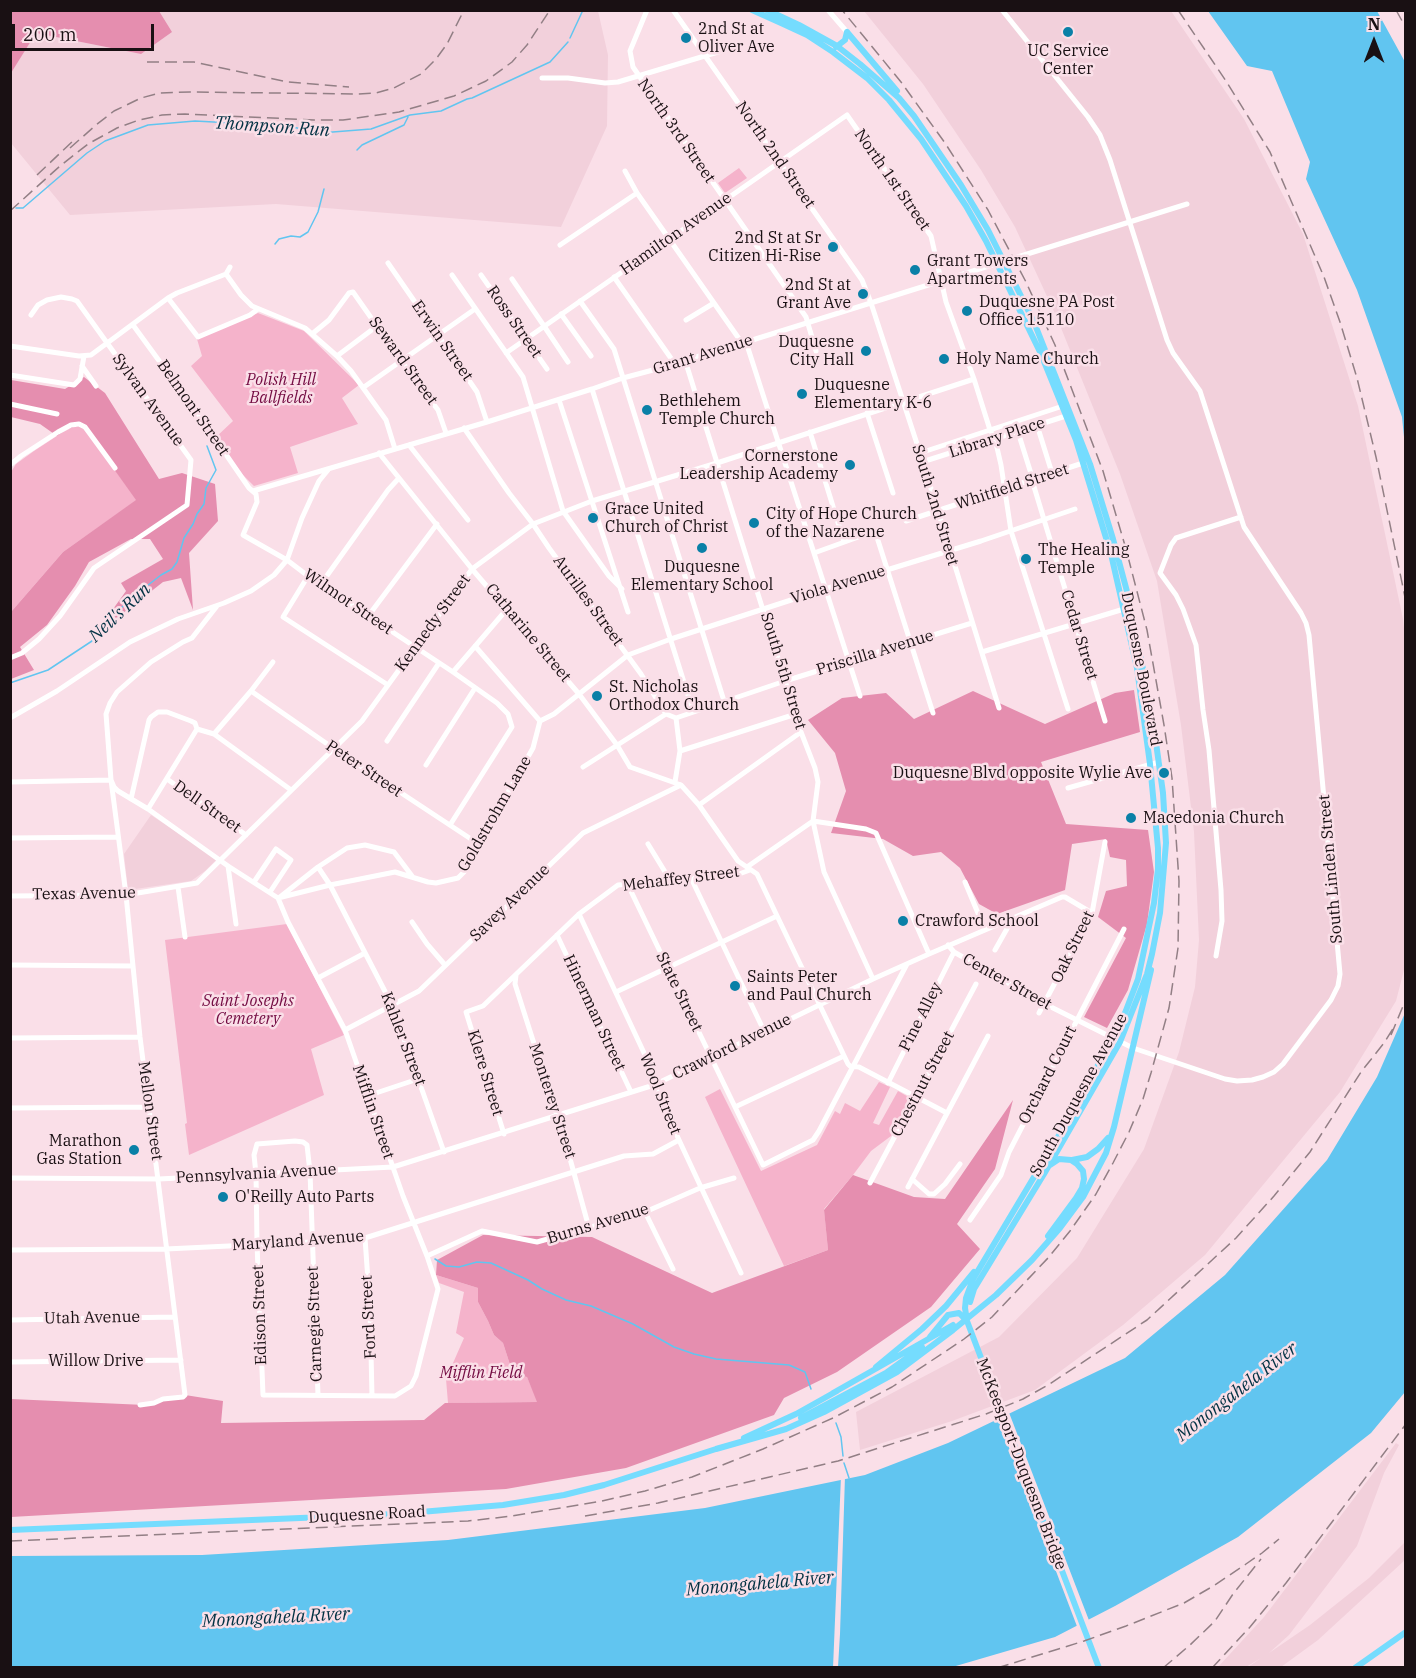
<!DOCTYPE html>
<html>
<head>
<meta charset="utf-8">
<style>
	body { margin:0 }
	#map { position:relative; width:1416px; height:1678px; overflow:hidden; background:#fadfe8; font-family:"IBM Plex Serif",serif }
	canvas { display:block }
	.frame { position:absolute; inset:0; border:12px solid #191013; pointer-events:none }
	.north { position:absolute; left:1344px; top:12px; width:60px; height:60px; -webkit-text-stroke:4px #fadfe8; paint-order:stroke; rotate:0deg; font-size:16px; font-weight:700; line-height:24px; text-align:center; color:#191013 }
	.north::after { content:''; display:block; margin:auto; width:21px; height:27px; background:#191013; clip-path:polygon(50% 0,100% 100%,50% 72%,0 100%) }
	.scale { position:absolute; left:12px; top:24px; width:142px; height:27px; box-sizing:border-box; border:3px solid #191013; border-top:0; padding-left:8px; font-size:18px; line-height:21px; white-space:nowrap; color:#191013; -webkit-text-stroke:4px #fadfe8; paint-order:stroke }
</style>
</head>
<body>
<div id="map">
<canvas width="1416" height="1678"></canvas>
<div class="frame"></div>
<div class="north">N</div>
<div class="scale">200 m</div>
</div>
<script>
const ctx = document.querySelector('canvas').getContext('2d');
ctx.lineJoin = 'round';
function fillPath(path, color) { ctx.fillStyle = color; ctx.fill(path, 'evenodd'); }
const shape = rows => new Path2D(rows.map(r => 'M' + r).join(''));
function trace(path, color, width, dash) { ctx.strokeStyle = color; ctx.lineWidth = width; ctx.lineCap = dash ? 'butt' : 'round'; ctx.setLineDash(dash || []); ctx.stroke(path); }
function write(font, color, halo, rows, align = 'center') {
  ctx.font = font + ' "IBM Plex Serif",serif'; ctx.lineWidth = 5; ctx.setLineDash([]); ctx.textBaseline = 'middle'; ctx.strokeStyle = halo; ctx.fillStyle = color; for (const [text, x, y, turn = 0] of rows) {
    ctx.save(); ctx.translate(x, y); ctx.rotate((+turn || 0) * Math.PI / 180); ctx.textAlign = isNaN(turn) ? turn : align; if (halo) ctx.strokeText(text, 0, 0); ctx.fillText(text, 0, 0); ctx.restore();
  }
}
fillPath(shape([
	[198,10,598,11,608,55,607,126,561,227,276,204,70,215,11,143,10,73,36,33,141,54,159,11,155,11],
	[864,11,1171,11,1244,119,1303,234,1358,406,1403,619,1405,638,1405,966,1396,1001,1340,1092,1205,1255,1123,1325,1035,1390,952,1421,860,1450,856,1412,999,1337,1077,1258,1144,1149,1179,1052,1195,987,1199,940,1194,832,1181,725,1157,581,1120,474,1057,318,1015,227,981,170,923,84],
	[151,815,217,859,205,871,191,881,128,890,124,854],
	[1396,1443,1399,1445,1384,1473,1357,1546,1289,1635,1269,1653,1310,1625,1369,1578,1405,1542,1405,1560,1318,1640,1281,1667,1248,1667,1261,1658,1246,1667,1218,1667,1264,1617]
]), '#f2d0db');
fillPath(shape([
	[739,168,747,178,725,193,718,183],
	[258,313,304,331,359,385,342,398,358,424,290,447,298,473,254,486,243,475,215,438,233,421,191,366,202,356,197,339],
	[74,427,80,427,86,430,137,500,63,552,11,612,11,472,16,464,34,451,66,430],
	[287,924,344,1035,311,1049,324,1095,189,1155,185,1124,187,1123,165,940],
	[879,1082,890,1087,873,1123,879,1125,898,1091,912,1099,891,1136,871,1151,853,1175,824,1209,828,1250,784,1266,705,1097,720,1089,761,1171,817,1145,835,1111,840,1114,845,1103,860,1111],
	[436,1275,478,1288,478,1302,488,1321,494,1335,503,1343,513,1374,527,1377,538,1402,448,1403,446,1379,464,1338,456,1333,464,1292,439,1283]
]), '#f5b3cb');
fillPath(shape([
	[11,10,155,11,159,11,172,32,141,54,36,33,11,73],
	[84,377,105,393,159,479,182,473,215,484,218,521,189,553,193,610,181,578,163,582,93,637,126,591,121,583,163,559,150,539,131,539,89,562,75,586,47,625,20,647,34,670,11,679,11,612,63,552,136,500,86,430,80,427,74,427,66,430,57,436,40,424,11,417,11,380,65,389],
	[1134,690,1140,732,1041,762,1066,824,1148,830,1154,872,1147,924,1128,990,1107,1028,1084,1017,1126,938,1098,917,1106,891,1127,886,1126,860,1110,857,1106,839,1072,844,1065,890,997,914,979,904,960,868,941,852,913,856,883,839,831,833,846,791,835,753,808,720,842,698,886,693,914,719,973,691,1045,724,1115,693],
	[1013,1100,995,1169,957,1224,980,1249,931,1307,837,1372,784,1398,774,1415,626,1468,506,1489,11,1517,11,1399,145,1405,185,1395,223,1401,221,1423,424,1420,445,1403,537,1402,527,1377,513,1374,503,1343,494,1335,488,1321,478,1302,478,1288,436,1275,437,1260,483,1235,592,1237,712,1293,828,1250,824,1210,853,1175,914,1197,945,1199]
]), '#e58eaf');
fillPath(shape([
	[1208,11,1377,11,1405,62,1405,447,1402,417,1357,290,1306,179,1310,162,1272,71,1247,66],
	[1405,1013,1405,1392,1371,1433,1238,1537,1115,1606,1055,1637,949,1668,11,1668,11,1556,202,1555,448,1540,705,1508,865,1475,948,1443,1125,1358,1225,1275,1327,1160,1377,1077]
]), '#61c5f0');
fillPath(shape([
	[1008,1410,1090,1623,1078,1629,997,1416],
	[841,1476,845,1476,840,1634,838,1667,833,1668]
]), '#fadfe8');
trace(shape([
	[570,38,583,10],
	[357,150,362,145,404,125,408,117],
	[16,208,23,208,87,153,105,141,148,125,195,121,288,126,320,133,371,129,410,115,441,111,467,99,472,98,550,62,568,42],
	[275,244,279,239,291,236,300,237,308,232,318,212,324,189],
	[10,683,48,670,92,641,121,608,143,589,161,575,172,569,177,562,184,538,193,524,197,514,204,504,206,488,216,470,207,446],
	[435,1259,446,1266,459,1267,477,1262,491,1263,528,1280,542,1289,566,1300,591,1306,633,1324,674,1347,694,1354,716,1359,789,1365,805,1372,811,1389],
	[836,1423,841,1437,843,1456],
	[844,1463,849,1478]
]), '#61c5f0', 1.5);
trace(shape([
	[647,10,630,51,633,67,806,317,816,351],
	[673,10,862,280,871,303,920,453,999,708],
	[828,10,847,32],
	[542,78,568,78,605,83,618,82,738,46],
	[625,171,637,193,742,343],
	[560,245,637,193],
	[388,263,477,392,487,422],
	[226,274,241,295,252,306,305,328,337,356,351,371,386,420,395,449],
	[452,275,523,377,563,511,609,576,622,589],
	[481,275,547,369],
	[614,277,675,364],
	[512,279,544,326],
	[168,298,198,337,250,315,258,309],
	[580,301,614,349,724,701],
	[561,314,591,356],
	[686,320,714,303],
	[133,325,203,421,249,488,256,494,257,502,243,535,287,560,308,576,453,672,497,703,508,714,512,727,450,825],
	[544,326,568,362],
	[312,334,329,320,349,293,353,292,412,376,438,410,446,433],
	[746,342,860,696],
	[10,346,79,356,91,355,168,298,177,293,226,274,230,267],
	[506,353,847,115,931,236,946,302,974,379,990,430,995,439,1001,465,1011,531,1068,709],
	[337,356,377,326],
	[685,360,801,732,815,768,818,782,813,821,824,872,873,979],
	[82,366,96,386],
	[10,375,74,385,80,379,84,356],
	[364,387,475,309],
	[592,389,693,711],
	[559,400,628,612],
	[10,404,57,414],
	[867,413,893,493],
	[1037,425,1052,473],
	[464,428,509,493,533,524,549,548,641,674,666,714,676,718,680,751,675,782],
	[810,432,844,542],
	[1018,432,1033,480],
	[409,445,468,520],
	[379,453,472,569,579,694,617,745,630,767,681,785,699,805,738,861,757,874,848,1064,850,1066,859,1067,947,1113],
	[920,453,1066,405],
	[922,462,1069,415],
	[10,465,21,456,58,432,71,425,79,424,85,427,115,468],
	[1032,480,1105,721],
	[253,491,487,422,592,389,623,378,653,370,746,342,1187,204],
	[906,521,1083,463],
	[814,553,875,531,933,713],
	[308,576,283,617,388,685],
	[321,584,388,490,399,478],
	[369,615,437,524],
	[475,646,540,721],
	[982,652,1124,609],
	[10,658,22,653,39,639,60,616,94,568,187,505,191,460,77,301,72,299,61,297,47,300,38,305,31,315],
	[453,672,507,609],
	[251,691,333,748,474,841,480,842],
	[10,718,57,691,130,642,178,619,224,603,251,591,274,575,287,560,302,518,319,481,328,470],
	[676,718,785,681,972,623],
	[197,729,214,734,291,790],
	[214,734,251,691,273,662],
	[387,741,439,663],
	[680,751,796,714],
	[426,765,475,688],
	[583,767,666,714],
	[167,779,246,835],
	[111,780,114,787,118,791,148,809,228,866,278,898,288,922,345,1030,403,1196,427,1256,438,1289,416,1376,411,1386,395,1396,263,1395,257,1244,256,1174,254,1155,257,1144,295,1141,303,1142,307,1145,310,1172,318,1395],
	[10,782,111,780],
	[1068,788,1159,762],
	[131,799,149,720,151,717,158,712,167,712,191,721,195,723,197,729],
	[699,805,801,732],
	[148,809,197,729],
	[10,838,118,837],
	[648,844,670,880],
	[228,866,236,924],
	[318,867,330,885,392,1005,444,1152],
	[747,867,813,821,866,829,876,833,929,954],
	[691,878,765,1033],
	[254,882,276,849,291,860,270,892],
	[965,882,985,930],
	[627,883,763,1165,813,1140,819,1131,907,964],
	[178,887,185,937],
	[10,896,126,895,197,883,362,721,472,569,533,524,592,501,717,463,974,379],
	[280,897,318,867,347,848,365,845,394,852,412,876],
	[278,898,330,885,395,872,428,882,436,883,458,878,465,871,470,863,478,848,480,842,533,748,540,721,554,714,628,655,671,639,825,589,981,541,1075,509],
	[579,914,645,1055,654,1085,679,1140,741,1273],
	[412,922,427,944,445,965],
	[557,935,631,1092],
	[948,945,954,952,1045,1004,1133,1048,1225,1079,1237,1081,1252,1080,1263,1077,1274,1072,1283,1064,1331,1000,1338,986,1340,974,1309,635,1306,623,1301,613,1244,527,1200,391,1173,353,1167,340,1110,160,1100,135,1088,117,1002,10],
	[995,950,1008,927,1009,920],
	[1216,956,1222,921,1221,890,1209,750,1203,710,1196,645,1183,609,1176,595,1160,573,1171,545,1176,538,1241,517],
	[10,965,133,966],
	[516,975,515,984,566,1144,589,1228],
	[318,978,365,953],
	[616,992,777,916],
	[1039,1013,1092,913,1105,842],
	[345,1030,419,991,583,833,681,785],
	[10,1038,140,1037],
	[888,1083,954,952],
	[367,1096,418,1079],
	[735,1107,844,1056],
	[10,1108,150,1107],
	[504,1134,466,1012,483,1006,579,914,618,885,739,874,750,870],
	[10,1178,159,1179,393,1167,654,1085,873,979,929,954,1062,897,1065,897,1092,913],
	[912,1179,929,1194,934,1194,945,1184,960,1164],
	[870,1183,976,984],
	[908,1187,988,1036],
	[645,1212,673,1269],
	[970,1220,1001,1175,1009,1152,1124,929],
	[365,1238,370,1309,372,1396],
	[10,1250,166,1249,312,1242,365,1238,624,1156,653,1154,679,1140],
	[427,1256,482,1231,537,1242,645,1212,700,1188,734,1178],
	[10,1320,174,1317],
	[10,1362,181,1360],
	[140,1405,154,1403,163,1399,183,1397,185,1395,140,1037,126,895,111,780,106,714,110,703,117,692,151,662,183,642,192,638,217,606]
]), '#fff', 5);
trace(shape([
	[752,10,781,23,807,35,833,52,867,78,889,100,921,139,966,206,986,241,1041,354,1076,440,1111,554,1137,668,1150,764,1158,848,1158,869,1154,903,1138,979,1125,1013,1080,1100,973,1279,966,1298,965,1308,967,1321,1099,1668],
	[767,10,799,25,837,46,860,64,899,98,914,116,961,185,988,230,1034,322,1090,464,1113,539,1129,599,1152,714,1163,793,1166,843,1160,913,1152,954,1147,974,1120,1042,1044,1174,974,1289,970,1302],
	[847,32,897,91],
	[836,47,845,40,847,32],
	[1072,1160,1087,1157,1098,1149,1108,1138],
	[1048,1236,1076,1198,1082,1188,1084,1179,1083,1171,1077,1164,1071,1160,1059,1159,1050,1165],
	[930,1337,948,1315,959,1313,966,1320],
	[876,1367,922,1329,946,1306,974,1272],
	[833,1393,953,1325],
	[801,1418,886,1373,922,1347],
	[744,1438,796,1414,837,1391],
	[10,1530,397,1514,503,1505,564,1495,604,1485,716,1449,786,1429,824,1412,897,1372,953,1330,996,1295,1032,1260,1060,1228,1083,1197,1106,1153,1114,1127,1151,970],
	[1355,1668,1406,1632]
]), '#75dcfe', 6);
trace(shape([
	[1178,10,1226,81,1270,152,1324,277,1340,322,1357,378,1376,457,1406,602],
	[1396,10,1406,28],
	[147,62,194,62,288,82,349,87],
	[70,148,96,125,114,111,141,98,160,93,190,92,358,94,376,93,394,88,421,74,436,59,447,44,464,10],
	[37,175,74,140],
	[10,211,60,166,88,144,117,128,139,120,162,115,185,114,314,120,343,120,399,112,454,96,486,81,512,62,527,45,550,10],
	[1391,1035,1406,999],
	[585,1516,658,1503,838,1461,986,1414,1023,1399,1048,1385,1147,1320,1236,1238,1274,1196,1310,1152,1361,1072,1384,1043,1394,1027],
	[10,1541,468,1521,512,1516,602,1501,645,1491,692,1477,763,1449,833,1418,892,1387,964,1339,992,1317,1048,1258,1070,1231,1096,1194,1113,1163,1129,1132,1143,1099,1151,1073,1169,1008,1178,948,1179,881,1172,778,1164,725,1147,630,1126,549,1103,471,1055,345,1026,282,988,210,945,143,901,82,842,10],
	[997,1668,1084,1641,1126,1626,1184,1603,1215,1585,1246,1564,1262,1553,1279,1539],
	[1163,1668,1190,1645,1215,1621,1233,1594,1261,1559],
	[1212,1668,1250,1627,1286,1583,1406,1424]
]), '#927f85', 1.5, [12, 6]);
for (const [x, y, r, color] of [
	[1068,32,6,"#0a80a7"],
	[686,38,6,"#0a80a7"],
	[833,247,6,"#0a80a7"],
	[915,270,6,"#0a80a7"],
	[863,294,6,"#0a80a7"],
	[967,311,6,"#0a80a7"],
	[866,351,6,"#0a80a7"],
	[944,359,6,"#0a80a7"],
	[802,394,6,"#0a80a7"],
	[647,410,6,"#0a80a7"],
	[850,465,6,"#0a80a7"],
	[593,518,6,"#0a80a7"],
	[754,523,6,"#0a80a7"],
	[702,548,6,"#0a80a7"],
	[1026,559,6,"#0a80a7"],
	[597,696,6,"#0a80a7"],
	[1164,773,6,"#0a80a7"],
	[1131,818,6,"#0a80a7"],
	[903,921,6,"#0a80a7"],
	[735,986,6,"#0a80a7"],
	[134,1150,6,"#0a80a7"],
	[223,1197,6,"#0a80a7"]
]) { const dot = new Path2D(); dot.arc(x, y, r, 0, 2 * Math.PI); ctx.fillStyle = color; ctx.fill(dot); trace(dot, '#fadfe8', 2); }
write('16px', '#191013', '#fadfe8', [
	["2nd St at",698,29],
	["Oliver Ave",698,47],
	["UC Service",1068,51,"center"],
	["Center",1068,69,"center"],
	["2nd St at Sr",821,238,"right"],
	["Citizen Hi-Rise",821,256,"right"],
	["Grant Towers",927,261],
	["Apartments",927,279],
	["2nd St at",851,285,"right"],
	["Grant Ave",851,303,"right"],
	["Duquesne PA Post",979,302],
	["Office 15110",979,320],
	["Duquesne",854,342,"right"],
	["City Hall",854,360,"right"],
	["Holy Name Church",956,359],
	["Duquesne",814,385],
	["Elementary K-6",814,403],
	["Bethlehem",659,401],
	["Temple Church",659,419],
	["Cornerstone",838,456,"right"],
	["Leadership Academy",838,474,"right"],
	["Grace United",605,509],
	["Church of Christ",605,527],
	["City of Hope Church",766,514],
	["of the Nazarene",766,532],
	["The Healing",1038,550],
	["Temple",1038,568],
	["Duquesne",702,567,"center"],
	["Elementary School",702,585,"center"],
	["St. Nicholas",609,687],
	["Orthodox Church",609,705],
	["Duquesne Blvd opposite Wylie Ave",1152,773,"right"],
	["Macedonia Church",1143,818],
	["Crawford School",915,921],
	["Saints Peter",747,977],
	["and Paul Church",747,995],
	["Marathon",122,1141,"right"],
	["Gas Station",122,1159,"right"],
	["O'Reilly Auto Parts",235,1197]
], 'left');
write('16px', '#191013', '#fadfe8', [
	["North 3rd Street",676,131,55],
	["North 2nd Street",775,155,55],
	["North 1st Street",892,180,55],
	["Hamilton Avenue",676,234,-35],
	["Ross Street",514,322,55],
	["Erwin Street",442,341,55],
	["Grant Avenue",703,355,-17],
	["Seward Street",403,361,54],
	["Sylvan Avenue",148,400,54],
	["Belmont Street",193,408,55],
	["Library Place",997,438,-18],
	["Whitfield Street",1012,487,-18],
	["South 2nd Street",935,505,73],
	["Viola Avenue",838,585,-17],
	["Aurilles Street",588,601,54],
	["Wilmot Street",348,602,34],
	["Kennedy Street",433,623,-54],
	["Catharine Street",528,633,50],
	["Cedar Street",1079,635,73],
	["Priscilla Avenue",875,653,-17],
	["Duquesne Boulevard",1141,669,79],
	["South 5th Street",783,671,73],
	["Peter Street",364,769,34],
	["Dell Street",207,807,35],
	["Goldstrohm Lane",495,814,-60],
	["South Linden Street",1331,869,-95],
	["Mehaffey Street",681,879,-7],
	["Texas Avenue",84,894,-1],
	["Savey Avenue",510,903,-44],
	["Oak Street",1073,947,-64],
	["Center Street",1007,982,29],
	["State Street",679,992,64],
	["Hinerman Street",594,1013,65],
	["Pine Alley",921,1017,-63],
	["Kahler Street",403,1039,69],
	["Crawford Avenue",732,1047,-26],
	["Klere Street",485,1073,73],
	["Orchard Court",1048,1075,-63],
	["Chestnut Street",923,1084,-62],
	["Wool Street",660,1094,68],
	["South Duquesne Avenue",1079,1095,-61],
	["Monterey Street",552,1101,72],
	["Mellon Street",150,1111,82],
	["Mifflin Street",373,1112,71],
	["Pennsylvania Avenue",256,1174,-3],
	["Burns Avenue",598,1224,-17],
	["Maryland Avenue",298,1241,-4],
	["Edison Street",260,1315,-92],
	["Ford Street",369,1317,-93],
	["Utah Avenue",92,1318,-1],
	["Carnegie Street",315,1324,-92],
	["Willow Drive",96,1361],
	["McKeesport-Duquesne Bridge",1021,1464,69],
	["Duquesne Road",367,1515,-3]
]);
write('italic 16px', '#740c43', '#fadfe8', [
	["Polish Hill",281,380],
	["Ballfields",281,398],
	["Saint Josephs",248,1001],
	["Cemetery",248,1019],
	["Mifflin Field",481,1373]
]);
write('italic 18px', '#013143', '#fadfe8', [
	["Thompson Run",272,127,4],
	["Neil's Run",120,613,-43],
	["Monongahela River",1237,1392,-38],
	["Monongahela River",760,1584,-5],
	["Monongahela River",276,1618,-3]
]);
</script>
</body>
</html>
